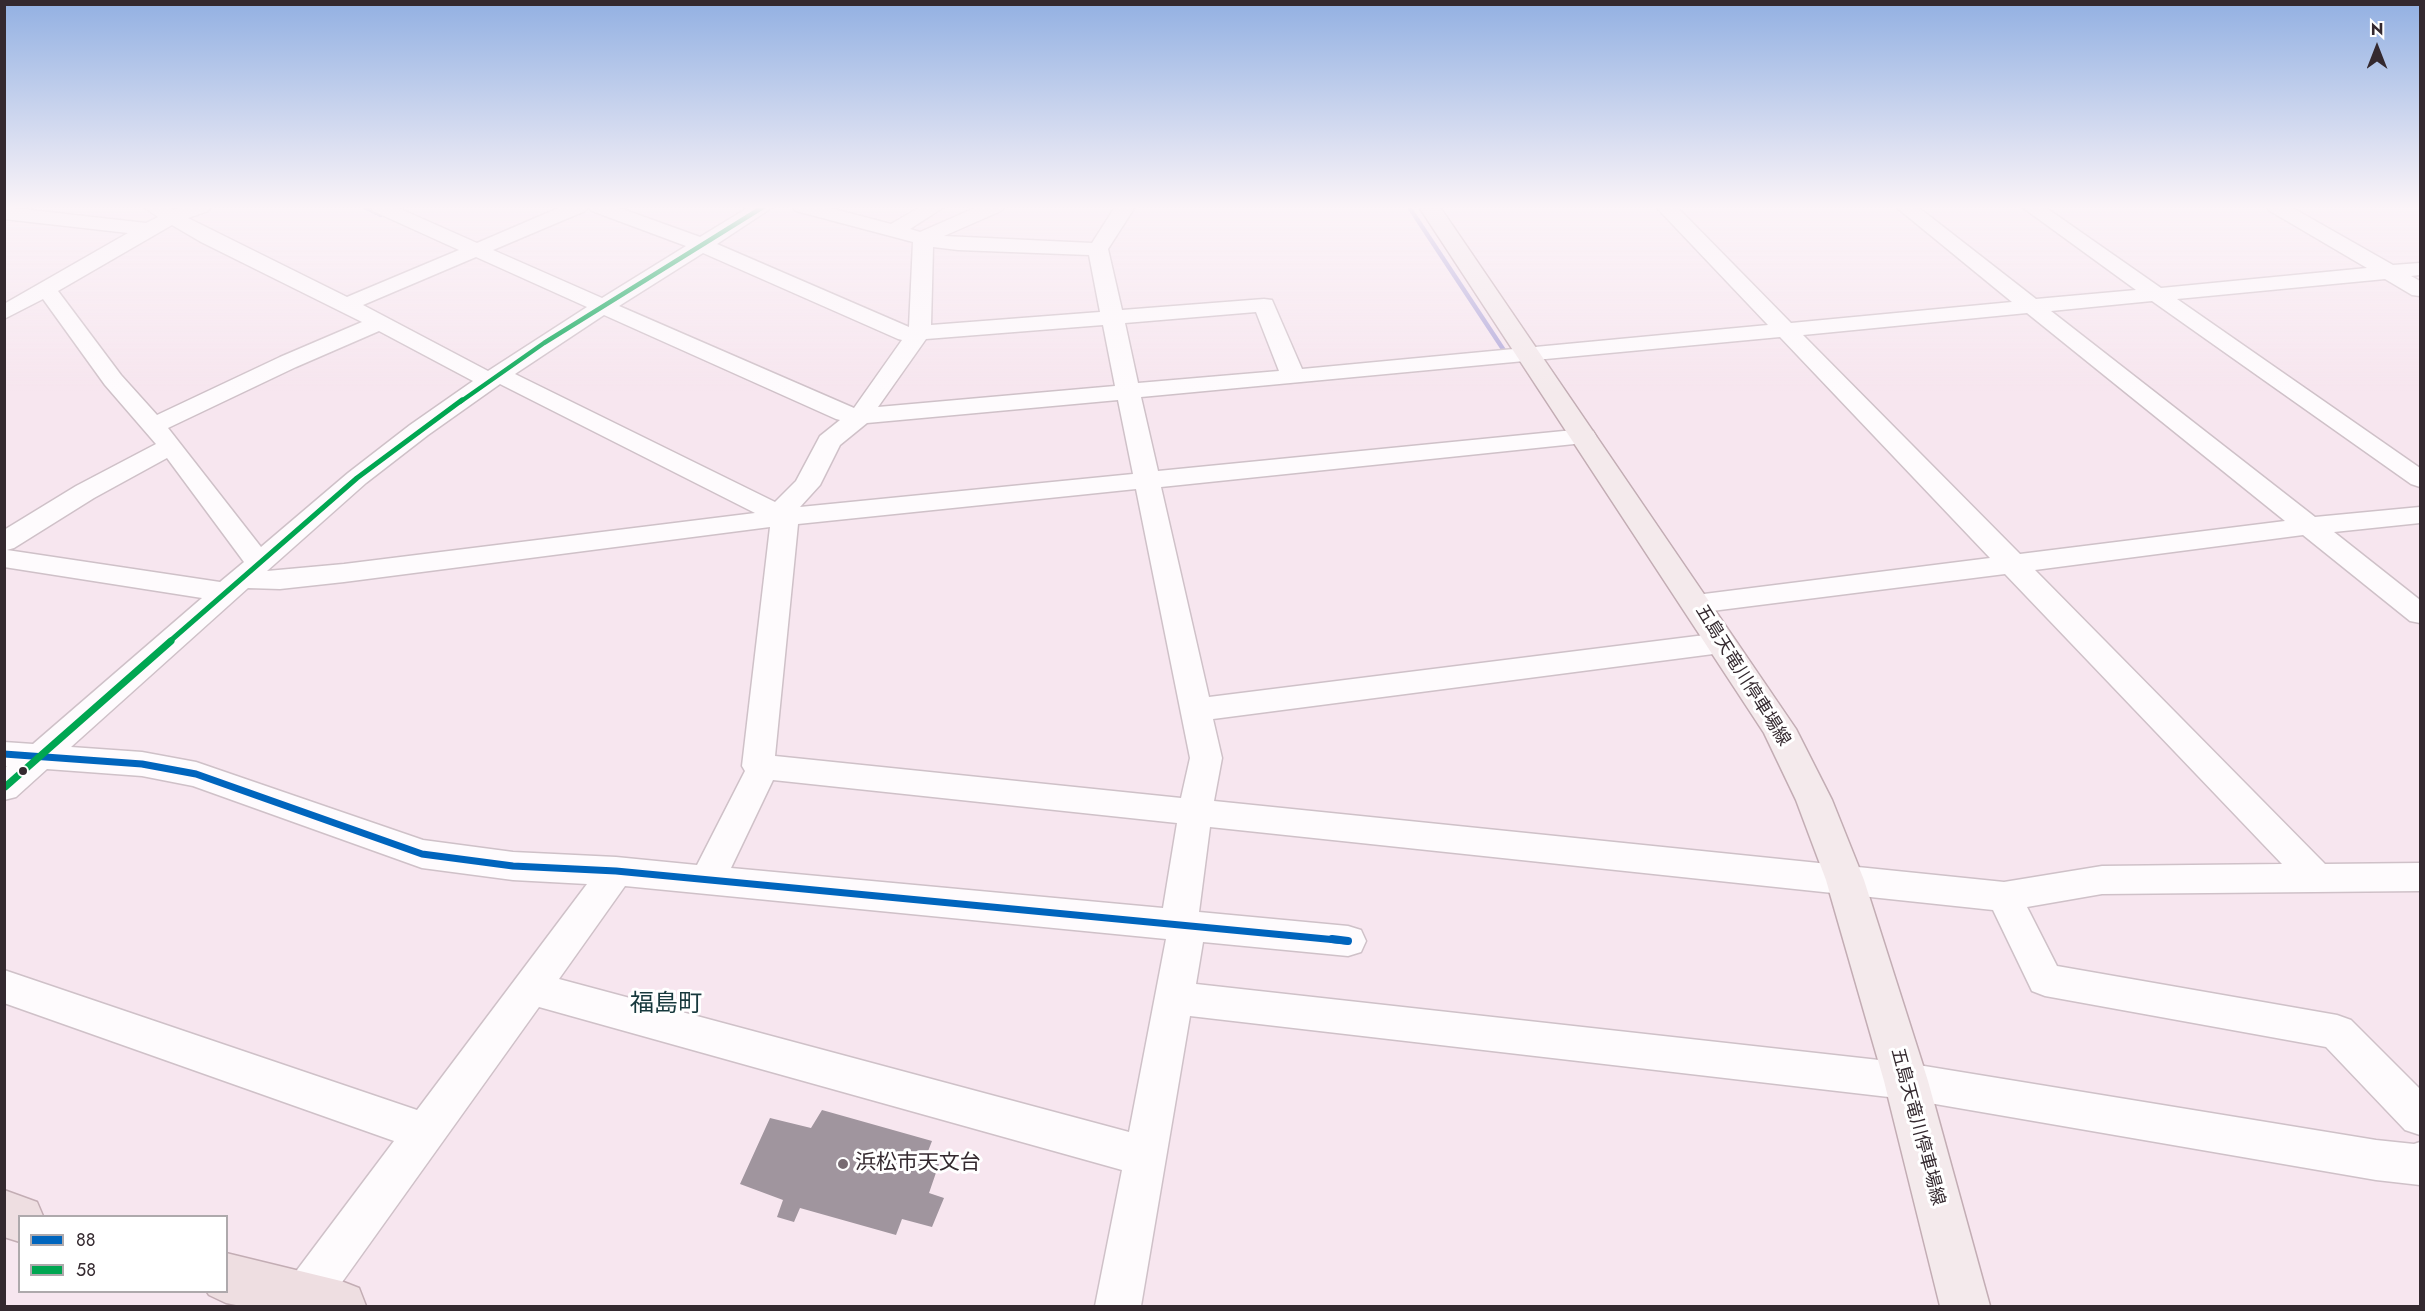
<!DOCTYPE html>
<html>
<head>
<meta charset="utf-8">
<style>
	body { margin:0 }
	#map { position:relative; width:2425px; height:1311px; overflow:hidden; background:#f7e6ef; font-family:Jost,sans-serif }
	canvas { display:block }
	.frame { position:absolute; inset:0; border:6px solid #34292f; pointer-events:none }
	.legend { position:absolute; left:18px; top:1215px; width:210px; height:78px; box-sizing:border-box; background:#fff; border:2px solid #aea9ac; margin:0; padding:8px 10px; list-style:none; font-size:18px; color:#34292f }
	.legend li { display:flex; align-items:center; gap:12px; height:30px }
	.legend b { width:30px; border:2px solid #aea9ac }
	.north { position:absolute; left:2347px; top:18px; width:60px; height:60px; -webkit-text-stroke:4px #fff; paint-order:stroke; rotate:0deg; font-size:16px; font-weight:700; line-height:24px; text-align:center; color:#34292f }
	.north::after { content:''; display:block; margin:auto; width:21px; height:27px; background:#34292f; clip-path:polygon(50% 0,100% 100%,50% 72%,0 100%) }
</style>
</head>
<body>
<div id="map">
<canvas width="2425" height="1311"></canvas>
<div class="frame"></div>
<ul class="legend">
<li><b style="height:8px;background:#0065bd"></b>88</li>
<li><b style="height:8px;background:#00a651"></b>58</li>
</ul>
<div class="north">N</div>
</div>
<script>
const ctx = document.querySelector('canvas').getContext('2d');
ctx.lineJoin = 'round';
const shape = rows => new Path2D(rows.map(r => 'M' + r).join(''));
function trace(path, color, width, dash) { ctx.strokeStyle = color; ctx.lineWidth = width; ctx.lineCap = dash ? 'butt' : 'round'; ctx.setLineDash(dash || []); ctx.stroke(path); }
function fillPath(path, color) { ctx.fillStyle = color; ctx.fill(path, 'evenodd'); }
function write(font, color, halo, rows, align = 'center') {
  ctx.font = font + ' Jost,"Noto Sans JP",sans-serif'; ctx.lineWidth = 6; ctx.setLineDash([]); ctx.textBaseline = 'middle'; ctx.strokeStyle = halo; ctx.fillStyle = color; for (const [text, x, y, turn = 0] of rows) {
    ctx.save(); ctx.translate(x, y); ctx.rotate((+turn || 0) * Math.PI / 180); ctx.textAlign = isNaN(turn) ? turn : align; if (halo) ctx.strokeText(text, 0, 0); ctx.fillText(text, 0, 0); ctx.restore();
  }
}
trace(shape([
	[364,207,381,215],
	[1409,207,1509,358]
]), '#b2a9da', 4.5);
fillPath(shape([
	[822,1110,932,1141,925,1159,939,1164,929,1193,944,1198,932,1227,902,1219,896,1235,800,1208,794,1222,777,1217,783,1200,740,1184,770,1118,811,1128]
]), '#a0959e');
const minor = shape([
	[4,207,146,223,158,217,144,207,168,207,174,210,182,207,211,207,208,211,188,218,347,297,459,250,373,211,370,207,396,207,477,243,561,207,588,207,585,211,493,250,602,298,686,246,592,211,589,207,617,207,700,237,749,207,773,207,717,244,909,327,913,242,796,211,793,207,826,207,891,224,920,207,944,207,910,229,920,232,977,207,1004,207,1001,211,944,236,1092,243,1115,207,1135,207,1108,249,1122,310,1264,299,1272,300,1302,369,1768,325,1656,207,1677,207,1791,323,2012,302,1896,207,1918,207,2036,299,2136,290,2022,207,2045,207,2161,288,2367,268,2270,211,2267,207,2291,207,2393,265,2420,263,2420,275,2411,276,2420,281,2420,296,2412,295,2385,279,2177,299,2420,468,2420,487,2411,484,2152,301,2051,311,2315,517,2420,507,2420,523,2334,532,2420,600,2420,623,2410,621,2303,535,2035,570,2325,864,2420,863,2420,891,2102,894,2027,907,2057,966,2337,1015,2351,1020,2420,1089,2420,1135,2405,1130,2326,1047,2045,996,2032,991,1993,910,1210,827,1199,912,1348,926,1361,930,1366,941,1361,952,1348,956,1203,942,1196,984,1906,1063,2376,1140,2414,1144,2420,1142,2420,1185,2376,1180,1906,1099,1190,1016,1141,1306,1095,1306,1122,1170,539,1007,325,1306,285,1306,281,1298,288,1282,394,1141,4,1003,4,970,417,1110,587,884,513,880,422,868,193,786,142,776,47,769,16,797,4,800,4,769,7,766,4,766,4,742,33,744,202,598,4,567,4,530,76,486,156,444,105,385,43,299,4,319,4,304,128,233,4,219,4,207],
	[172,225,201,242,362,322,280,357,157,415,121,375,58,291,172,225],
	[933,247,958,250,1089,255,1100,312,931,325,933,247],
	[703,253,898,339,902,340,854,408,619,306,703,253],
	[476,257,587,307,488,371,363,305,476,257],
	[1256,312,1279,371,1138,383,1125,323,1256,312],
	[2027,313,2285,521,2020,554,1803,335,2027,313],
	[604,315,836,419,840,420,820,436,796,481,775,502,515,374,604,315],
	[1103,325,1115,386,878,407,926,339,1103,325],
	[379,331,473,381,410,425,348,473,261,547,168,428,296,367,379,331],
	[1780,337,1990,558,1696,595,1686,597,1682,604,1686,611,1696,613,2005,574,2282,864,2102,866,2004,882,1214,801,1222,758,1213,719,1721,653,1732,650,1736,643,1732,636,1721,633,1209,697,1161,487,1584,443,1593,441,1596,436,1593,431,1584,429,1158,471,1141,397,1780,337],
	[500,384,755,513,344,564,267,571,366,483,428,435,500,384],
	[1118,400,1133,474,800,507,820,485,840,445,867,423,1118,400],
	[167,458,244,562,220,582,7,550,14,548,94,498,167,458],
	[1136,489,1190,758,1181,798,775,756,798,524,1136,489],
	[770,527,742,766,745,771,697,865,616,857,513,852,423,840,196,762,142,752,71,747,248,588,280,589,344,582,770,527],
	[773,780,1177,823,1163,908,731,868,773,780],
	[625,886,1166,939,1129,1132,559,979,625,886]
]);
const major = shape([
	[1419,207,1440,207,1796,729,1832,800,1864,880,1928,1081,1990,1306,1940,1306,1884,1081,1826,880,1796,800,1764,733,1419,207]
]);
const highway = shape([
	[4,1190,37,1202,43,1216,20,1216,20,1242,4,1237,4,1190],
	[226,1253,341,1281,359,1288,366,1306,241,1306,226,1303,209,1295,207,1292,226,1292,226,1253]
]);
trace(minor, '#cfc1c8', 3);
trace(major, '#c3adb4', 3);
trace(highway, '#c3adb4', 3);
fillPath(minor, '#fefbfd');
fillPath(major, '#f4eaec');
fillPath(highway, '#eedee1');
trace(shape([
	[4,754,142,764,196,774,422,854,513,866,616,871,1347,941]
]), '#0065bd', 7);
trace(shape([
	[1332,939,1348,941]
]), '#0065bd', 8);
trace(shape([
	[460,402,544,343,763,207]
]), '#00a651', 4.5);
trace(shape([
	[169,642,357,478,462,400]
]), '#00a651', 5);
trace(shape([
	[5,787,171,641]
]), '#00a651', 7);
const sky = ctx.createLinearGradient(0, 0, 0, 391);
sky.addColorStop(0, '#92b0e2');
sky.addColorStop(0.53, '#fbf4f8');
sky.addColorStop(1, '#fbf4f800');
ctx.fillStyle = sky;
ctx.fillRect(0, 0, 2425, 391);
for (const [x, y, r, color] of [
	[23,771,5,"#34292f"],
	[843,1164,6,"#786b72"]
]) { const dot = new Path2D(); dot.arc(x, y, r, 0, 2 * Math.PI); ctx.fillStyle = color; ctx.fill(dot); trace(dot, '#fff', 2); }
write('18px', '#34292f', '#fff', [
	["五島天竜川停車場線",1742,676,58],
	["五島天竜川停車場線",1917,1127,75]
]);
write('21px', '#34292f', '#fff', [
	["浜松市天文台",855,1164]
], 'left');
write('24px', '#17393d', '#fff', [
	["福島町",666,1005]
]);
</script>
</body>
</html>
